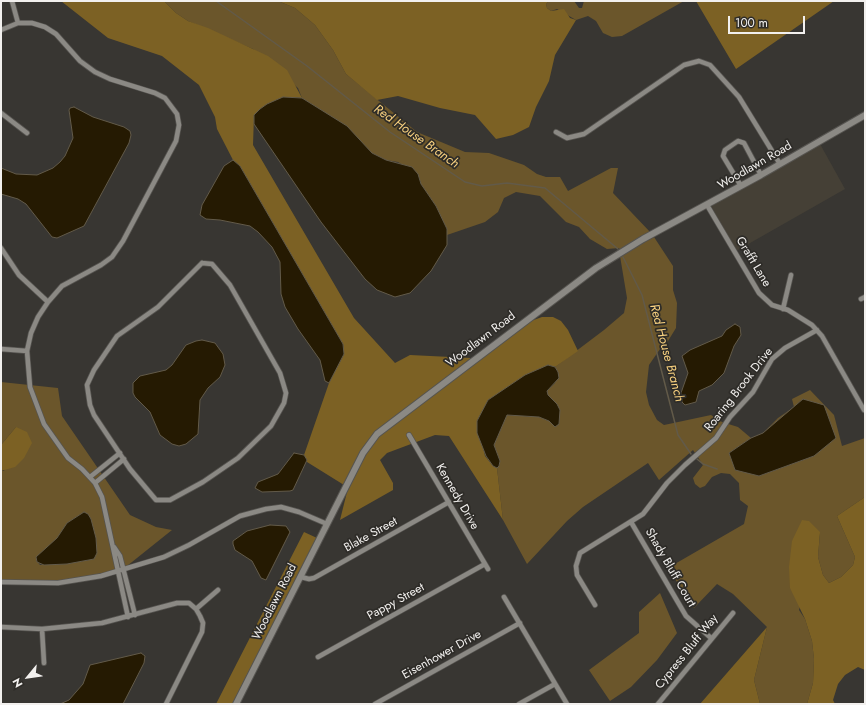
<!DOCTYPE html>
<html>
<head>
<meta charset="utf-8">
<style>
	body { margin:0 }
	#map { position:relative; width:866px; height:705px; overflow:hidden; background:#383632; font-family:Jost,sans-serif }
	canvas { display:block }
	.frame { position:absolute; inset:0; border:2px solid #f2f0ee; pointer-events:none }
	.north { position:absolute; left:8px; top:657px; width:40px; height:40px; -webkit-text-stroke:3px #2e2c28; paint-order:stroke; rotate:241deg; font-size:11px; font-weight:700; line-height:16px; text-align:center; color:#f2f0ee }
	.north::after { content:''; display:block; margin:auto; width:14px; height:18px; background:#f2f0ee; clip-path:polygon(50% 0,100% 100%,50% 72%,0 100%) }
	.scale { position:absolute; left:728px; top:16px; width:77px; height:18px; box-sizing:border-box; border:2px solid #f2f0ee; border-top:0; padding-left:5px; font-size:12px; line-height:14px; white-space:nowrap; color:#f2f0ee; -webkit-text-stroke:3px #2e2c28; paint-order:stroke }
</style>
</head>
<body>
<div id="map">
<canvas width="866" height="705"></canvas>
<div class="frame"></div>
<div class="north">N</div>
<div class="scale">100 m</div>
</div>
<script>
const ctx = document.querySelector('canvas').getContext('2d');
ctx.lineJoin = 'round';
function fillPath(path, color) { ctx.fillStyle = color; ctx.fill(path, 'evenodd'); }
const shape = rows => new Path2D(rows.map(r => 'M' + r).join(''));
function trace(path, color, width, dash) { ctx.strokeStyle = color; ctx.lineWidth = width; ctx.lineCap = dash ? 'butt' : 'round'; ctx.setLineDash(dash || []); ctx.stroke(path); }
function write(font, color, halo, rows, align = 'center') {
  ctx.font = font + ' Jost,sans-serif'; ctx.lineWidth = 3.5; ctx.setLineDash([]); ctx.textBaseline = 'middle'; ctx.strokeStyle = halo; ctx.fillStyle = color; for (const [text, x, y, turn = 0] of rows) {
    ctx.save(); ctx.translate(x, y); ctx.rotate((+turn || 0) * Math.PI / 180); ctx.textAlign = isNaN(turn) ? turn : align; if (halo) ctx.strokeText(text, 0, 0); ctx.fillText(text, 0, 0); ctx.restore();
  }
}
fillPath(shape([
	[820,144,845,189,736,251,711,206]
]), '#454036');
fillPath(shape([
	[164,1,278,1,295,8,315,25,333,50,346,74,417,132,465,152,489,153,524,165,537,174,546,177,560,177,568,191,611,168,618,168,613,193,651,233,620,250,619,248,607,249,590,239,579,227,566,222,540,196,516,192,504,198,498,212,485,222,447,235,447,229,436,206,421,184,418,174,398,162,386,160,372,153,321,110,302,98,298,88,253,49,188,21,176,13],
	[549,1,574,1,579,8,582,8,584,1,684,1,622,36,612,37,603,33,596,21,588,16,576,20,557,9,551,11,547,8,546,4],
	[654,237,673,266,673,290,677,303,676,328,668,341,660,349,649,365,646,392,649,405,657,420,664,425,711,415,722,422,738,427,751,438,729,453,735,469,759,476,814,456,803,399,763,433,778,418,794,407,792,399,810,390,834,415,842,446,865,438,865,497,837,516,855,557,853,565,841,577,829,583,823,575,818,557,820,532,799,610,805,619,812,641,814,659,813,683,807,704,760,704,754,680,767,627,733,594,717,584,694,608,675,579,673,565,744,524,748,506,740,500,739,483,730,474,721,473,712,477,705,486,700,488,695,484,693,478,703,465,693,450,659,480,648,463,583,507,567,521,527,564,503,520,497,468,499,466,500,461,494,445,507,415,539,417,549,421,551,399,548,395,547,391,555,383,558,372,555,367,604,330,624,313,627,298,620,256],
	[1,382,58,388,62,416,130,515,156,527,172,530,122,570,58,582,1,581,1,471,4,471,16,427,1,445],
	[84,512,94,559,66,564,40,565,36,560,57,538,67,523],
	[660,593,677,633,657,660,631,687,610,701,589,670,639,633,639,612]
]), '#6b562b');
fillPath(shape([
	[61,1,164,1,176,13,188,21,208,28,268,56,287,70,302,98,283,97,260,109,254,115,253,145,354,318,395,363,410,355,471,358,375,433,360,452,344,485,307,462,304,455,329,383,344,354,343,344,240,166,233,160,217,129,215,117,199,85,162,56,108,38],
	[278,1,549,1,546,4,547,8,551,11,564,9,570,18,576,20,555,55,549,81,536,107,529,127,513,135,496,139,475,115,440,108,398,96,377,100,346,74,333,50,315,25,295,8],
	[696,1,834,1,736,69],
	[542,317,553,317,561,321,568,330,578,351,555,367,548,365,488,400,477,421,485,456,493,466,497,468,503,520,449,436,435,435,387,453,380,460,393,483,393,490,340,520,348,488,365,454,379,436,528,322],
	[16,427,27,432,32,443,24,458,15,467,1,471,1,445],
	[865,497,865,670,858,667,845,675,838,684,833,700,835,704,807,704,813,683,814,659,812,641,805,619,790,588,789,567,792,541,802,520,809,521,820,532,818,557,823,575,829,583,841,577,853,565,855,557,837,516],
	[304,532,317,538,238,694,233,704,216,704],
	[767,627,754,680,760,704,700,704]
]), '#7c6124');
const water = shape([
	[283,97,302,98,347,126,372,153,386,160,412,167,418,174,421,184,436,206,447,229,447,245,431,271,410,293,395,297,377,290,365,279,321,222,254,124,254,115,260,109,267,104,283,97],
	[74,107,93,117,124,127,130,131,131,135,129,143,84,226,57,238,52,237,26,204,18,199,1,194,1,168,16,174,37,175,53,168,60,162,65,156,73,138,69,110,70,108,74,107],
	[233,160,240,166,343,344,344,354,329,383,325,381,320,360,298,329,285,307,281,294,280,262,272,247,258,232,250,226,220,220,206,219,200,215,202,205,224,166,233,160],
	[735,324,740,327,741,335,734,346,724,373,712,385,699,391,696,402,685,405,682,402,681,393,688,373,682,356,690,350,722,336,726,330,735,324],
	[202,340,215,343,223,354,225,365,220,377,208,388,200,400,198,434,186,444,179,446,172,444,160,435,150,412,135,397,133,393,133,383,140,376,166,370,172,365,186,345,196,341,202,340],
	[548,365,555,367,558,372,559,378,547,391,548,395,557,404,560,410,559,424,555,427,549,421,539,417,507,415,494,445,500,461,499,466,497,468,493,466,486,456,477,433,477,421,488,400,525,375,548,365],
	[803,399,824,405,836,438,814,456,759,476,735,470,729,453,751,438,763,433,803,399],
	[294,453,304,455,307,460,293,490,290,491,262,492,255,488,258,482,278,474,294,453],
	[84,512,88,514,91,519,96,538,97,553,94,559,67,564,44,565,37,562,36,557,57,538,67,523,84,512],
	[270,525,286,526,290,532,266,580,261,578,252,561,235,550,233,544,233,541,247,531,270,525],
	[141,653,145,656,144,663,123,704,60,704,69,700,83,684,90,665,141,653]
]);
fillPath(water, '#251a02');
trace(water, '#625a49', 1);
trace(shape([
	[216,1,307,66,390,132,465,182,482,186,507,183,545,188,618,249],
	[623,257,642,295,678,435,691,454],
	[697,459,703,464,717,469]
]), '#625a49', 1.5);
const minor = shape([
	[12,1,18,23],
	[1,30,18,23,32,23,45,27,56,34,80,61,95,72,110,79,155,93,165,98,177,114,179,125,176,141,123,241,112,257,101,265,62,286,48,302,38,317,31,333,27,351,30,387,44,424,68,458,82,469,95,483,102,497,128,617],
	[1,113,27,133],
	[556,132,567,138,584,134,684,65,699,61,710,65,739,97,780,164],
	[741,186,723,156,725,150,738,141,744,143,761,175],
	[707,205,759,293,772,305,788,310,812,325,822,336,864,410],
	[1,248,19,275,48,302],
	[202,263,212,264,230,285,280,373,286,393,284,403,271,426,238,458,203,482,170,500,156,500,130,469,94,415,90,405,87,385,94,370,117,336,158,307,202,263],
	[861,299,865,297],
	[783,309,791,275],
	[1,349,27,351],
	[409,435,488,569],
	[90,477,120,453],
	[95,483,124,459],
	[631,522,686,616,711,638],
	[114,547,120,556,135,615],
	[301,577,309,579,314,578,449,502],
	[1,582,58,583,101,576,164,557,189,545,240,516,266,509,281,507,299,512,327,524],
	[504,597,567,704],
	[595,605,577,575,576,566,580,553,643,514,667,483,685,465,716,438,730,417,753,392,772,359,785,348,817,330],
	[196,609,218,590],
	[1,627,42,629,102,623,177,603,189,603,196,609,200,616,203,623,202,632,166,704],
	[42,629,44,663],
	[318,657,485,564],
	[375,704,520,623],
	[519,704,555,684],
	[658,704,733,613]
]);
const tertiary = shape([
	[236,704,363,453,377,434,596,268,643,239,761,175,865,115]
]);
trace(minor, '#565450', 6);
trace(tertiary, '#565450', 8);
trace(minor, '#8b8984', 4.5);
trace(tertiary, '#8b8984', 6);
write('12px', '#f2f0ee', '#2e2c28', [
	["Woodlawn Road",755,166,-30],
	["Grafft Lane",753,262,59],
	["Woodlawn Road",481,340,-37],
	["Roaring Brook Drive",739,390,-52],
	["Kennedy Drive",457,497,60],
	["Blake Street",371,535,-29],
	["Shady Bluff Court",670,568,60],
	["Woodlawn Road",275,602,-63],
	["Pappy Street",396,602,-29],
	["Cypress Bluff Way",687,652,-51],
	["Eisenhower Drive",442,655,-29]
]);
write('italic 13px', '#f7d07f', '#2e2c28', [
	["Red House Branch",416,137,35],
	["Red House Branch",666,353,75]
]);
</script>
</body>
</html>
